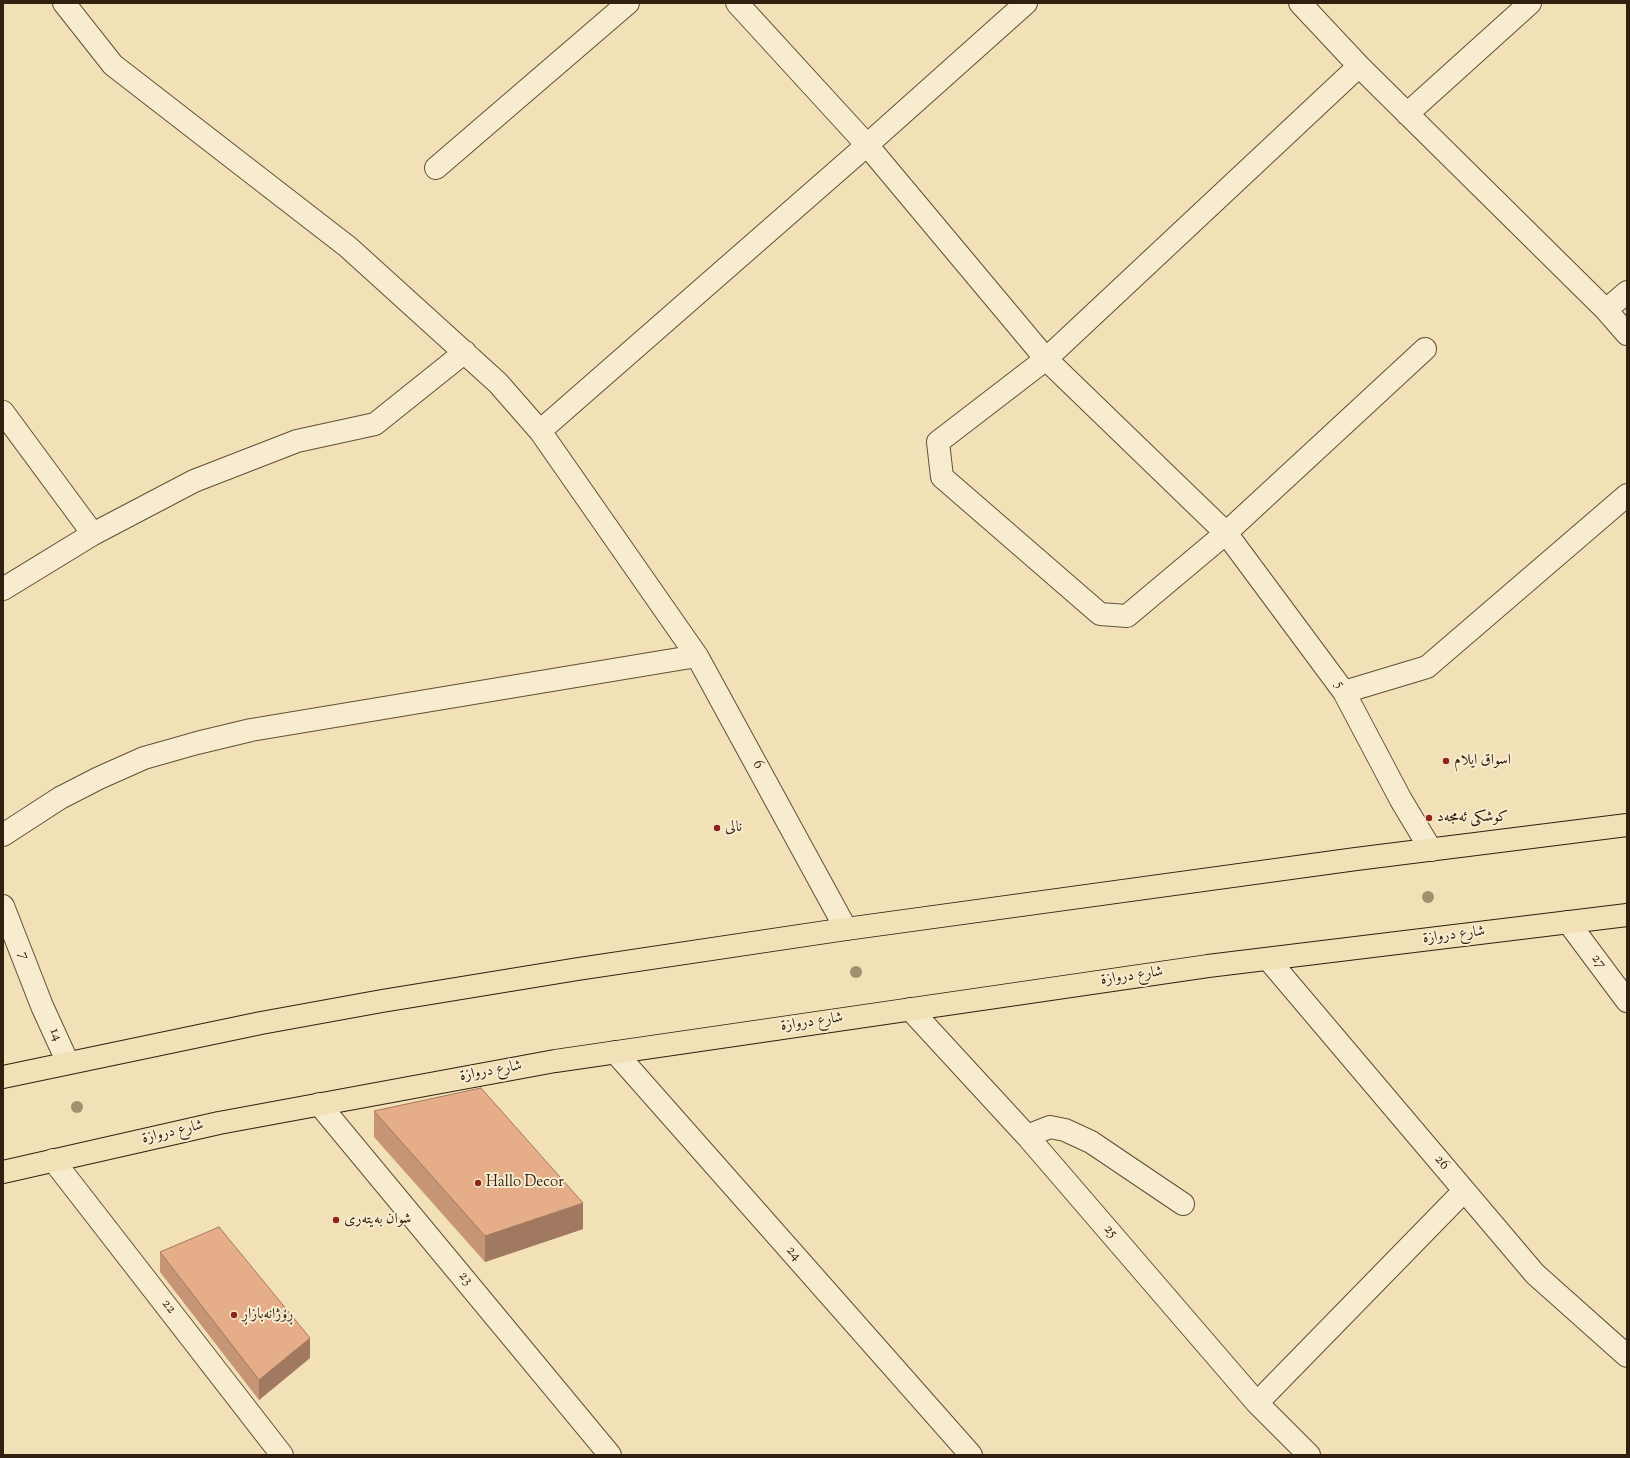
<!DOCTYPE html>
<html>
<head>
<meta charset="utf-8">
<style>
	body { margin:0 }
	#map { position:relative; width:1630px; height:1458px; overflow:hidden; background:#f2e0b6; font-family:"Sorts Mill Goudy",serif }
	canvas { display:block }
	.frame { position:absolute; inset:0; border:4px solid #31200f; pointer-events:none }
</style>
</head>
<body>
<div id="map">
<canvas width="1630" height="1458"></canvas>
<div class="frame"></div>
</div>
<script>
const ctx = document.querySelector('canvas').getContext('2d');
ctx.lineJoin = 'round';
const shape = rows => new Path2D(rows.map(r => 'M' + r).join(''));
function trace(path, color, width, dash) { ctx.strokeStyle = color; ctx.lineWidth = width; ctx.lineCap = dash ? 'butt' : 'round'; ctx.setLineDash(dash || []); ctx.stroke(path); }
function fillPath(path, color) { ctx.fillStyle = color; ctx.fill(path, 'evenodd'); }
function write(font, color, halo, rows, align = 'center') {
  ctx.font = font + ' "Sorts Mill Goudy",Amiri,serif'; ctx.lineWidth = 4; ctx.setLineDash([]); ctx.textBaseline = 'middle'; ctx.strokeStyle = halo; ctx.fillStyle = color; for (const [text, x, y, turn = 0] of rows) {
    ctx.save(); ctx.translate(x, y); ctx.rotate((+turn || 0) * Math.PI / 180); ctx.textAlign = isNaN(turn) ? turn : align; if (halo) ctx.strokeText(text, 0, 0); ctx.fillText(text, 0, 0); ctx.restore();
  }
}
const minor = shape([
	[64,3,113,65,348,247,498,383,540,431,697,656,846,929],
	[737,3,867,145,1046,359,1226,533,1344,692,1401,800,1431,850],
	[1300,3,1359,66,1606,310,1627,334],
	[1359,66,1046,359,938,442,942,477,1100,614,1127,616,1226,533,1425,349],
	[1407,114,1530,3],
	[436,168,628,3],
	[1606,310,1627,292],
	[3,412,93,534],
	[540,431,867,145,1026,3],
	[3,589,93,534,194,481,297,441,375,424,465,352],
	[1344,692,1427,667,1627,495],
	[3,835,60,798,99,778,144,758,197,743,251,730,697,656],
	[3,906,42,1006,68,1063],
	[1568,922,1627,1001],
	[1268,959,1535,1274,1627,1356],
	[910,1009,1027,1136,1257,1403,1309,1455],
	[615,1052,971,1455],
	[319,1104,610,1455],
	[1027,1136,1050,1127,1065,1130,1091,1142,1183,1204],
	[53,1160,282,1455],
	[1257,1403,1464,1191]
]);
const major = shape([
	[3,1077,261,1023,382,1001,578,969,846,929,1356,859,1627,825],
	[3,1172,219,1123,555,1061,1208,966,1627,915]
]);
trace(minor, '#615039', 24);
trace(major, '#31200f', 24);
trace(minor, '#f7ebd0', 22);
trace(major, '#f2e0b6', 22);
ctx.fillStyle = '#9f916e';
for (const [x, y] of [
	[1428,897],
	[856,972],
	[77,1107]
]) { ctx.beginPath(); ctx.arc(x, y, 6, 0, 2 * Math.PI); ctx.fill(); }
fillPath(shape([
	[374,1111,583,1229,485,1262,374,1137],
	[160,1252,310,1358,259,1400,160,1272]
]), '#c69576');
fillPath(shape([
	[583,1203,583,1229,485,1262,485,1236],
	[310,1338,310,1358,259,1400,259,1380]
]), '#a17960');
const building = shape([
	[481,1088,583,1203,485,1236,374,1111,481,1088],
	[219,1227,310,1338,259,1380,160,1252,219,1227]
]);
fillPath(building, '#e6ad89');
trace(building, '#a17960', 1);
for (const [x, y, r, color] of [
	[1446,761,4,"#8f2418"],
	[1429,818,4,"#8f2418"],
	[717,828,4,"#8f2418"],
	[478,1183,4,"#8f2418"],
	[336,1220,4,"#8f2418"],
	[234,1315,4,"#8f2418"]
]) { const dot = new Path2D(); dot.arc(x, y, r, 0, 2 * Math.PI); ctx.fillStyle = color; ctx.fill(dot); trace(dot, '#f7ebd0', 1.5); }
write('15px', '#31200f', '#f7ebd0', [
	["5",1339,685,54],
	["6",757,765,61],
	["شارع دروازة",1454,936,-7],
	["7",23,956,69],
	["27",1598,962,53],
	["شارع دروازة",1132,977,-8],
	["شارع دروازة",812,1023,-8],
	["14",55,1035,66],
	["شارع دروازة",491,1072,-10],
	["شارع دروازة",173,1133,-13],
	["26",1441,1163,50],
	["25",1110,1232,49],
	["24",793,1254,48],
	["23",465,1279,50],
	["22",168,1307,52]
]);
write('15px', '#31200f', '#f7ebd0', [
	["اسواق ایلام",1454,761],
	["کوشکی ئەمجەد",1437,818],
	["نالی",725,828],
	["Hallo Decor",486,1183],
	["شوان بەیتەری",344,1220],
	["ڕۆژانەبازاڕ",242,1315]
], 'left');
</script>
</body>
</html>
